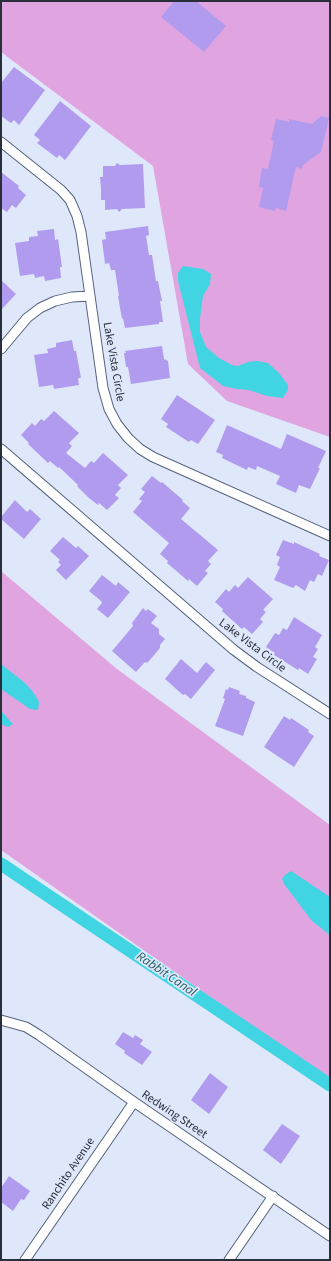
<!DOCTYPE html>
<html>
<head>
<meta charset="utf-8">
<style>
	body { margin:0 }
	#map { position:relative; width:331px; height:1261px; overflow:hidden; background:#dfe8fb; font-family:"Source Sans 3",sans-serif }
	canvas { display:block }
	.frame { position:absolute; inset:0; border:2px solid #282e3a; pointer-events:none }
</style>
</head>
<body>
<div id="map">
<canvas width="331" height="1261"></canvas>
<div class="frame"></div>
</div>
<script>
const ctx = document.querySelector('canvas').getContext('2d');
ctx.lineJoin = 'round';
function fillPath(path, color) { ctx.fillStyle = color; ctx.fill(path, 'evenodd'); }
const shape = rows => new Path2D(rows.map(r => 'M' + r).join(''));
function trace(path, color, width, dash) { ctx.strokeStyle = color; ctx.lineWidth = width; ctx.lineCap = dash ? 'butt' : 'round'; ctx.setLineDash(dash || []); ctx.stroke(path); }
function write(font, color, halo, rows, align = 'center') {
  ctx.font = font + ' "Source Sans 3",sans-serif'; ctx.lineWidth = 3.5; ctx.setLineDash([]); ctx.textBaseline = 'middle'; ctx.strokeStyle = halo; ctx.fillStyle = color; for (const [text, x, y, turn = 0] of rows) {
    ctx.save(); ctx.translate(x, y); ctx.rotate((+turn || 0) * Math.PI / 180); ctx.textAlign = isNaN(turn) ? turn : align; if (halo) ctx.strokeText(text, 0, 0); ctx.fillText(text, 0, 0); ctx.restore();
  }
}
fillPath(shape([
	[1,1,330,1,330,437,227,401,188,364,153,166,1,52],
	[1,571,117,669,330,825,330,1081,1,850]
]), '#e0a5e1');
fillPath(shape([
	[183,266,203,269,211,274,210,284,203,296,200,318,200,332,206,347,219,358,232,365,238,366,248,362,257,361,268,363,279,373,288,385,288,390,283,398,267,396,249,390,237,389,223,386,200,368,178,281,178,273],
	[1,664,25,683,33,692,39,702,38,710,30,709,1,689],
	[1,711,13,724,8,727,1,724],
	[291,871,330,897,330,935,312,921,284,884,282,879,285,875]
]), '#41d4e3');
trace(shape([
	[1,864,330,1085]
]), '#41d4e3', 13);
fillPath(shape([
	[174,1,196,1,226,26,204,52,161,17],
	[14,67,45,90,19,125,14,120,11,123,1,116,1,83],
	[60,101,91,126,65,160,59,155,57,158,37,143,40,140,34,135],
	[321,116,329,118,321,152,303,165,302,169,296,167,286,211,276,208,275,211,259,207,263,188,259,187,260,180,262,168,268,169,274,141,271,140,276,119,289,122,289,119,312,124],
	[117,163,120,165,143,164,145,208,122,209,119,212,117,209,105,210,105,200,101,200,101,189,100,177,103,177,103,166,115,166],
	[1,172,19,186,18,188,26,195,16,208,12,205,7,212,1,208],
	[148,226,149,235,146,236,149,255,152,255,156,281,158,281,162,301,160,301,163,322,159,322,159,324,125,328,123,318,122,319,118,296,119,296,115,270,111,270,109,263,105,264,102,240,106,239,105,232],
	[54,229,55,240,58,239,62,267,60,267,61,278,45,281,44,276,35,278,34,274,20,276,15,243,29,241,29,237,38,236,37,231],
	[1,280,16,294,1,310],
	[72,340,74,351,76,351,81,378,78,378,79,385,54,389,53,385,39,387,34,355,48,353,47,349,56,347,56,343],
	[162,346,164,359,168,361,170,378,131,384,128,367,126,367,124,353,126,353,125,351],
	[177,395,215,420,198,444,191,440,189,442,166,427,168,424,161,419],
	[54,411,79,433,69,443,72,446,66,453,85,468,91,461,94,463,103,453,128,475,118,485,121,488,115,495,119,498,107,510,99,503,98,505,89,498,77,486,78,485,59,467,58,468,50,461,48,463,28,444,29,443,21,435,32,423,35,426,41,419,44,421],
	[227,425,281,449,287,434,326,451,318,468,320,468,310,489,299,485,296,493,276,484,280,476,257,466,256,470,248,467,247,470,222,458,223,455,216,452],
	[152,476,161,483,162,482,183,500,182,501,190,508,181,519,218,550,208,561,211,564,205,571,208,573,197,586,189,579,188,581,167,563,168,561,160,554,169,543,133,512,142,501,139,499,145,492,141,489],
	[15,500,27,512,30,509,41,519,24,539,1,519,1,517],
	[63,537,76,548,78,546,89,556,66,580,56,570,61,565,58,562,60,560,50,551],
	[283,540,294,544,294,542,320,554,319,556,329,560,322,576,318,574,314,582,310,580,305,591,296,585,293,588,274,580,280,567,277,565,280,557,276,555],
	[102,575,116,586,118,582,130,592,108,618,97,609,102,603,101,601,89,591],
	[248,577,273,599,263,610,266,612,260,619,263,622,252,634,244,627,242,629,222,611,223,609,215,602,226,589,229,592,235,585,238,588],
	[143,608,146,611,148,609,157,616,151,623,159,629,159,634,165,639,160,645,160,648,149,661,147,663,145,662,136,672,112,651,133,626,132,623],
	[294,617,322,635,315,647,318,649,313,657,317,659,308,674,299,668,298,670,274,655,275,653,266,647,275,633,279,635,283,628,287,630],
	[181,659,197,673,206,662,215,670,191,699,185,694,183,695,165,679],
	[229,687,240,691,239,694,246,696,246,698,255,702,243,736,215,726,225,699,223,698,226,689,228,690],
	[284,716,290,720,291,718,309,730,308,732,314,736,294,767,264,747],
	[123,1032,133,1038,135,1035,143,1040,140,1044,152,1052,142,1065,124,1053,125,1051,115,1044],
	[210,1073,228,1087,209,1114,191,1100],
	[282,1124,300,1136,281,1164,263,1150],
	[9,1176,30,1191,24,1200,21,1199,13,1211,1,1202,1,1188]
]), '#b19bef');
const street = shape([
	[1,142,61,190,70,200,77,216,81,232,103,388,109,409,117,424,128,438,140,449,153,457,330,536],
	[1,349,27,318,40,308,55,301,72,297,90,296],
	[1,449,234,650,257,667,330,714],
	[1,1020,26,1027,39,1035,134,1102,330,1236],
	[25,1260,134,1102],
	[229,1260,273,1196]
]);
trace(street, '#55617c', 11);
trace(street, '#fff', 9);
write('12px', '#282e3a', '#dfe8fb', [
	["Lake Vista Circle",113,362,80],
	["Lake Vista Circle",252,646,37],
	["Redwing Street",174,1115,34],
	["Ranchito Avenue",69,1174,-56]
]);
write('italic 13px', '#245f65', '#dfe8fb', [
	["Rabbit Canal",166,975,34]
]);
</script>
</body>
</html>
